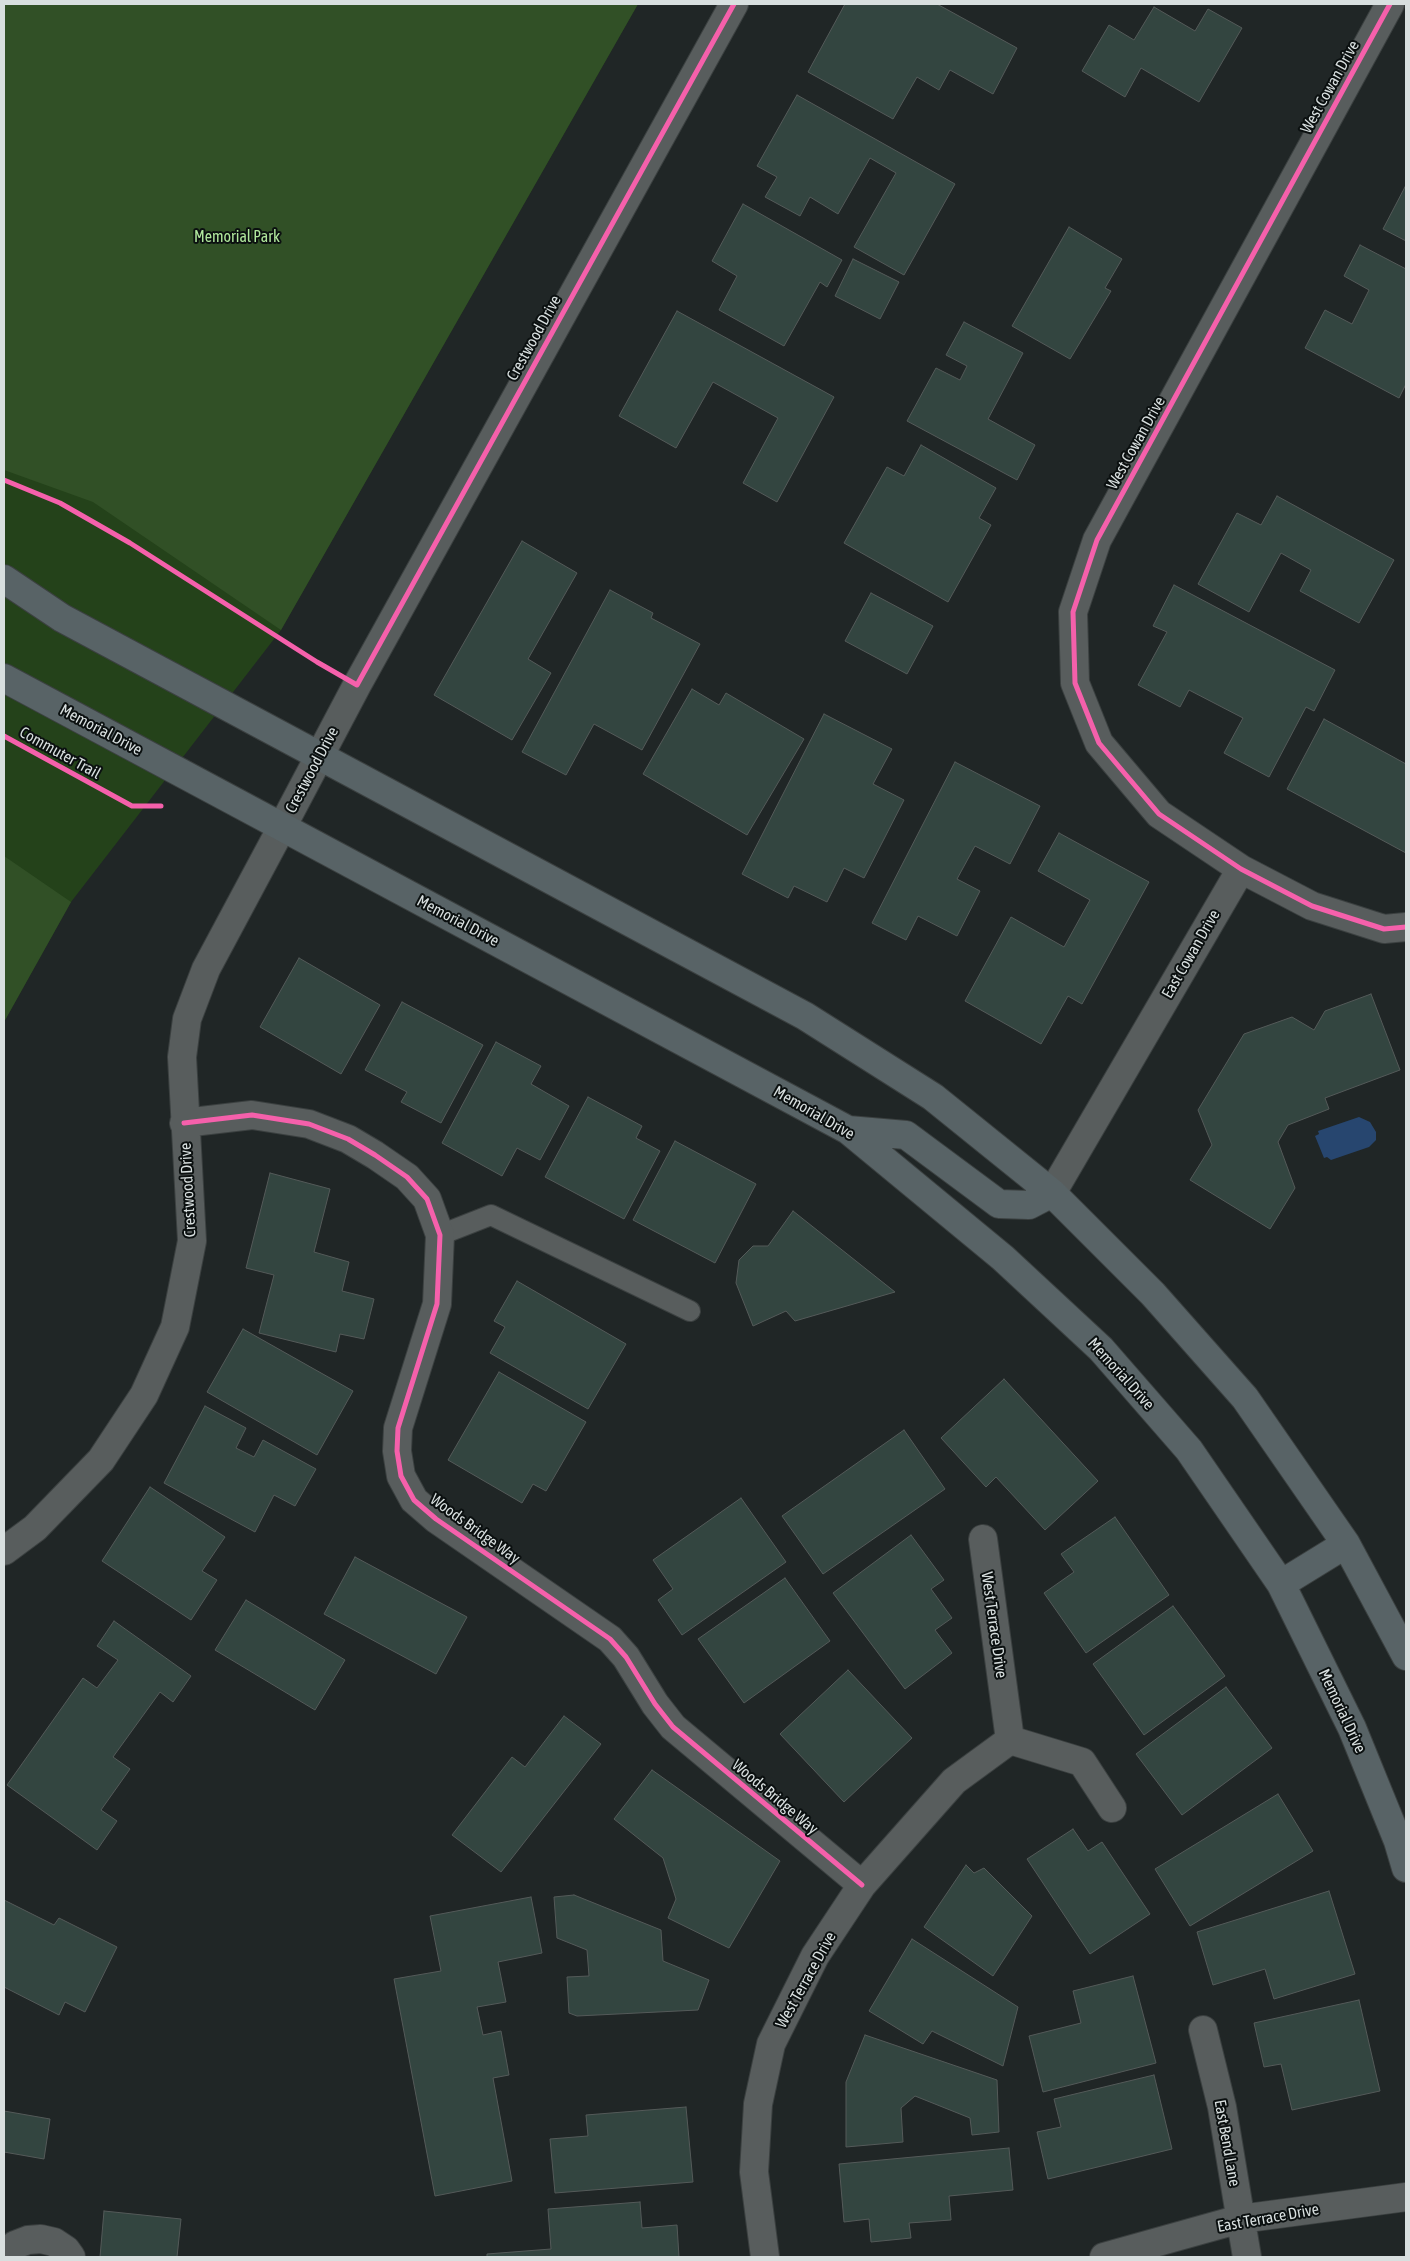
<!DOCTYPE html>
<html>
<head>
<meta charset="utf-8">
<style>
	body { margin:0 }
	#map { position:relative; width:1410px; height:2261px; overflow:hidden; background:#202626; font-family:"Asap Condensed",sans-serif }
	canvas { display:block }
	.frame { position:absolute; inset:0; border:5px solid #d8dfdf; pointer-events:none }
</style>
</head>
<body>
<div id="map">
<canvas width="1410" height="2261"></canvas>
<div class="frame"></div>
</div>
<script>
const ctx = document.querySelector('canvas').getContext('2d');
ctx.lineJoin = 'round';
function fillPath(path, color) { ctx.fillStyle = color; ctx.fill(path, 'evenodd'); }
const shape = rows => new Path2D(rows.map(r => 'M' + r).join(''));
function trace(path, color, width, dash) { ctx.strokeStyle = color; ctx.lineWidth = width; ctx.lineCap = dash ? 'butt' : 'round'; ctx.setLineDash(dash || []); ctx.stroke(path); }
function write(font, color, halo, rows, align = 'center') {
  ctx.font = font + ' "Asap Condensed",sans-serif'; ctx.lineWidth = 4; ctx.setLineDash([]); ctx.textBaseline = 'middle'; ctx.strokeStyle = halo; ctx.fillStyle = color; for (const [text, x, y, turn = 0] of rows) {
    ctx.save(); ctx.translate(x, y); ctx.rotate((+turn || 0) * Math.PI / 180); ctx.textAlign = isNaN(turn) ? turn : align; if (halo) ctx.strokeText(text, 0, 0); ctx.fillText(text, 0, 0); ctx.restore();
  }
}
fillPath(shape([
	[4,4,638,4,281,630,71,902,4,1022]
]), '#24421a');
fillPath(shape([
	[4,4,638,4,281,630,93,502,4,470],
	[4,856,71,902,4,1022]
]), '#315026');
fillPath(shape([
	[1359,1117,1370,1122,1376,1132,1376,1140,1369,1147,1331,1160,1327,1157,1324,1158,1315,1136,1319,1134,1318,1131]
]), '#27466f');
const building = shape([
	[845,4,937,4,1017,48,993,94,950,70,939,90,917,77,893,119,808,72,845,4],
	[1154,7,1195,31,1208,9,1242,28,1199,102,1141,68,1125,97,1082,71,1109,25,1134,40,1154,7],
	[797,95,955,184,904,275,854,247,896,173,870,158,838,214,810,197,800,216,765,197,777,177,757,166,797,95],
	[1406,185,1406,241,1383,229,1406,185],
	[743,204,842,260,827,287,820,282,784,346,719,310,737,276,712,261,743,204],
	[1069,227,1122,259,1105,288,1111,291,1070,359,1012,326,1069,227],
	[1360,245,1406,269,1406,384,1399,398,1305,348,1325,310,1352,324,1369,290,1344,276,1360,245],
	[853,259,899,282,880,319,835,296,853,259],
	[677,311,834,397,777,502,743,483,778,418,713,382,676,448,619,416,677,311],
	[964,322,1023,353,988,419,1035,445,1017,480,907,421,936,368,960,380,967,366,946,355,964,322],
	[921,445,996,488,979,518,991,525,948,602,844,543,887,467,904,476,921,445],
	[1277,496,1394,560,1359,623,1300,591,1311,570,1281,553,1249,612,1198,584,1237,513,1261,525,1277,496],
	[522,541,577,573,528,659,551,673,512,740,434,695,522,541],
	[1174,585,1335,670,1314,711,1306,707,1269,777,1224,753,1243,718,1189,690,1180,707,1138,685,1167,632,1153,626,1174,585],
	[610,590,653,613,651,618,700,644,642,750,594,724,566,775,522,752,610,590],
	[871,593,933,626,907,674,845,641,871,593],
	[692,689,719,705,726,693,804,739,747,835,643,774,692,689],
	[824,714,892,749,873,784,904,800,864,878,844,868,827,902,794,886,788,898,742,874,824,714],
	[1324,719,1406,764,1406,853,1287,789,1324,719],
	[955,762,1040,806,1010,864,975,846,957,879,980,891,957,936,918,916,906,940,872,923,955,762],
	[1059,833,1149,882,1082,1004,1068,996,1041,1044,965,1001,1011,917,1064,947,1090,900,1038,871,1059,833],
	[299,958,380,1005,341,1074,260,1027,299,958],
	[1371,994,1400,1070,1325,1098,1329,1109,1288,1125,1278,1142,1295,1188,1270,1229,1190,1180,1212,1145,1198,1110,1244,1034,1292,1017,1314,1030,1325,1011,1371,994],
	[402,1002,483,1045,441,1123,401,1102,407,1092,365,1070,402,1002],
	[496,1042,541,1066,531,1084,569,1106,540,1160,517,1148,502,1176,442,1143,496,1042],
	[588,1097,642,1126,636,1138,660,1151,624,1219,545,1177,588,1097],
	[675,1141,756,1184,715,1263,633,1220,675,1141],
	[270,1173,330,1189,314,1252,349,1262,342,1291,374,1299,364,1339,340,1334,336,1352,259,1333,274,1275,246,1268,270,1173],
	[793,1211,895,1292,795,1321,786,1311,753,1326,736,1283,739,1260,753,1246,768,1246,793,1211],
	[517,1281,626,1344,588,1409,490,1353,505,1327,494,1321,517,1281],
	[243,1329,353,1391,317,1455,207,1392,243,1329],
	[499,1372,586,1422,546,1491,533,1484,522,1503,448,1460,499,1372],
	[1004,1379,1098,1481,1045,1530,996,1477,986,1487,941,1438,1004,1379],
	[205,1406,246,1428,236,1448,254,1457,263,1440,316,1469,295,1506,274,1495,255,1532,164,1483,205,1406],
	[904,1430,945,1489,823,1574,782,1516,904,1430],
	[150,1487,225,1537,202,1571,217,1580,191,1620,102,1561,150,1487],
	[741,1498,786,1562,682,1635,658,1600,673,1589,653,1560,741,1498],
	[1115,1517,1169,1595,1086,1653,1044,1593,1074,1572,1061,1554,1115,1517],
	[911,1535,944,1580,931,1589,952,1618,935,1630,952,1653,905,1689,833,1593,911,1535],
	[355,1557,467,1617,436,1674,324,1614,355,1557],
	[785,1578,830,1641,744,1703,698,1639,785,1578],
	[246,1600,345,1660,315,1710,215,1650,246,1600],
	[1173,1606,1225,1676,1144,1735,1093,1664,1173,1606],
	[114,1621,191,1676,173,1702,160,1692,113,1757,130,1769,101,1810,117,1821,97,1850,7,1785,83,1678,97,1688,118,1660,97,1646,114,1621],
	[848,1670,912,1738,844,1802,780,1734,848,1670],
	[1226,1687,1272,1748,1182,1815,1136,1754,1226,1687],
	[564,1716,601,1744,501,1872,452,1835,512,1757,525,1767,564,1716],
	[652,1770,780,1861,729,1948,668,1918,676,1899,663,1858,614,1819,652,1770],
	[1278,1794,1313,1851,1190,1926,1155,1869,1278,1794],
	[1073,1829,1088,1851,1102,1842,1150,1914,1090,1954,1027,1859,1073,1829],
	[966,1865,974,1873,984,1868,1032,1916,993,1976,924,1927,966,1865],
	[1329,1891,1355,1974,1274,1999,1265,1969,1213,1985,1197,1932,1329,1891],
	[574,1895,661,1930,663,1961,709,1980,698,2010,577,2016,569,2013,567,1977,589,1976,587,1950,557,1938,554,1897,574,1895],
	[531,1897,542,1953,498,1962,506,2002,477,2007,483,2035,501,2031,509,2075,493,2078,512,2181,435,2196,394,1979,441,1971,430,1916,531,1897],
	[4,1900,54,1925,59,1918,117,1947,85,2012,65,2002,59,2015,4,1987,4,1900],
	[912,1939,1018,2007,1003,2066,932,2031,923,2044,869,2011,912,1939],
	[1133,1976,1156,2063,1043,2092,1029,2036,1081,2023,1073,1991,1133,1976],
	[1359,2000,1380,2091,1292,2110,1281,2064,1264,2067,1254,2023,1359,2000],
	[865,2035,997,2080,999,2132,972,2135,970,2118,915,2096,901,2108,903,2142,846,2147,846,2082,865,2035],
	[1154,2075,1172,2149,1048,2179,1037,2132,1061,2127,1054,2099,1154,2075],
	[686,2107,693,2182,555,2193,550,2139,588,2136,586,2115,686,2107],
	[4,2111,50,2119,44,2159,4,2152,4,2111],
	[1009,2148,1013,2190,949,2196,951,2220,909,2223,911,2238,871,2242,869,2219,844,2222,839,2164,1009,2148],
	[640,2202,642,2228,677,2225,679,2257,487,2257,487,2254,551,2249,548,2209,640,2202],
	[104,2211,181,2219,177,2257,100,2257,104,2211]
]);
fillPath(building, '#334540');
trace(building, '#545a59', 1);
const lane = shape([
	[440,1235,491,1215,690,1311]
]);
const street = shape([
	[1390,4,1097,540,1073,612,1075,683,1099,743,1159,814,1241,869,1312,906,1384,929,1406,927],
	[184,1123,252,1115,309,1124,348,1139,375,1155,407,1177,427,1199,440,1235,437,1304,398,1428,397,1451,401,1476,414,1500,436,1519,610,1639,626,1657,655,1704,673,1727,862,1885],
	[1052,1193,1241,869],
	[983,1539,1010,1740],
	[4,1551,35,1528,101,1460,144,1395,175,1327,192,1241,182,1057,187,1019,206,969,282,827],
	[1203,2030,1222,2107,1247,2257],
	[4,2257,15,2245,28,2240,41,2239,54,2242,66,2250,71,2257],
	[765,2257,754,2172,758,2104,771,2044,815,1956,862,1885,954,1781,1010,1740,1082,1762,1112,1808],
	[1104,2257,1240,2219,1406,2197]
]);
const secondary = shape([
	[282,827,357,685,734,4]
]);
const primary = shape([
	[4,579,62,618,805,1016,933,1097,1052,1193,1153,1294,1245,1398,1346,1544,1406,1656],
	[4,678,848,1130,1003,1258,1101,1349,1189,1450,1281,1584,1352,1728,1398,1841,1406,1868],
	[848,1130,906,1135,999,1204,1029,1205,1052,1193],
	[1281,1584,1346,1544]
]);
trace(lane, '#3b4040', 22);
trace(street, '#3b4040', 30);
trace(secondary, '#3b4040', 30);
trace(primary, '#3b4040', 30);
trace(lane, '#585d5d', 20);
trace(street, '#585d5d', 28);
trace(secondary, '#585d5d', 28);
trace(primary, '#586366', 28);
trace(shape([
	[1390,4,1097,540,1073,612,1075,683,1099,743,1159,814,1241,869,1312,906,1384,929,1406,927],
	[4,480,60,503,130,543,317,662,357,685,734,4],
	[4,736,132,806,161,806],
	[184,1123,252,1115,309,1124,348,1139,375,1155,407,1177,427,1199,440,1235,437,1304,398,1428,397,1451,401,1476,414,1500,436,1519,610,1639,626,1657,655,1704,673,1727,862,1885]
]), '#f560ab', 5);
write('16px', '#d8dfdf', '#0b1010', [
	["West Cowan Drive",1330,87,-61],
	["Crestwood Drive",534,338,-61],
	["West Cowan Drive",1136,443,-61],
	["Memorial Drive",101,730,28],
	["Commuter Trail",60,753,29],
	["Crestwood Drive",312,770,-62],
	["Memorial Drive",458,921,28],
	["East Cowan Drive",1191,954,-60],
	["Memorial Drive",814,1113,30],
	["Crestwood Drive",188,1190,-93],
	["Memorial Drive",1121,1374,48],
	["Woods Bridge Way",475,1529,36],
	["West Terrace Drive",994,1625,82],
	["Memorial Drive",1342,1711,65],
	["Woods Bridge Way",775,1797,40],
	["West Terrace Drive",806,1980,-61],
	["East Bend Lane",1227,2143,80],
	["East Terrace Drive",1268,2218,-10]
]);
write('16px', '#b0e79c', '#0b1010', [
	["Memorial Park",237,237]
]);
</script>
</body>
</html>
